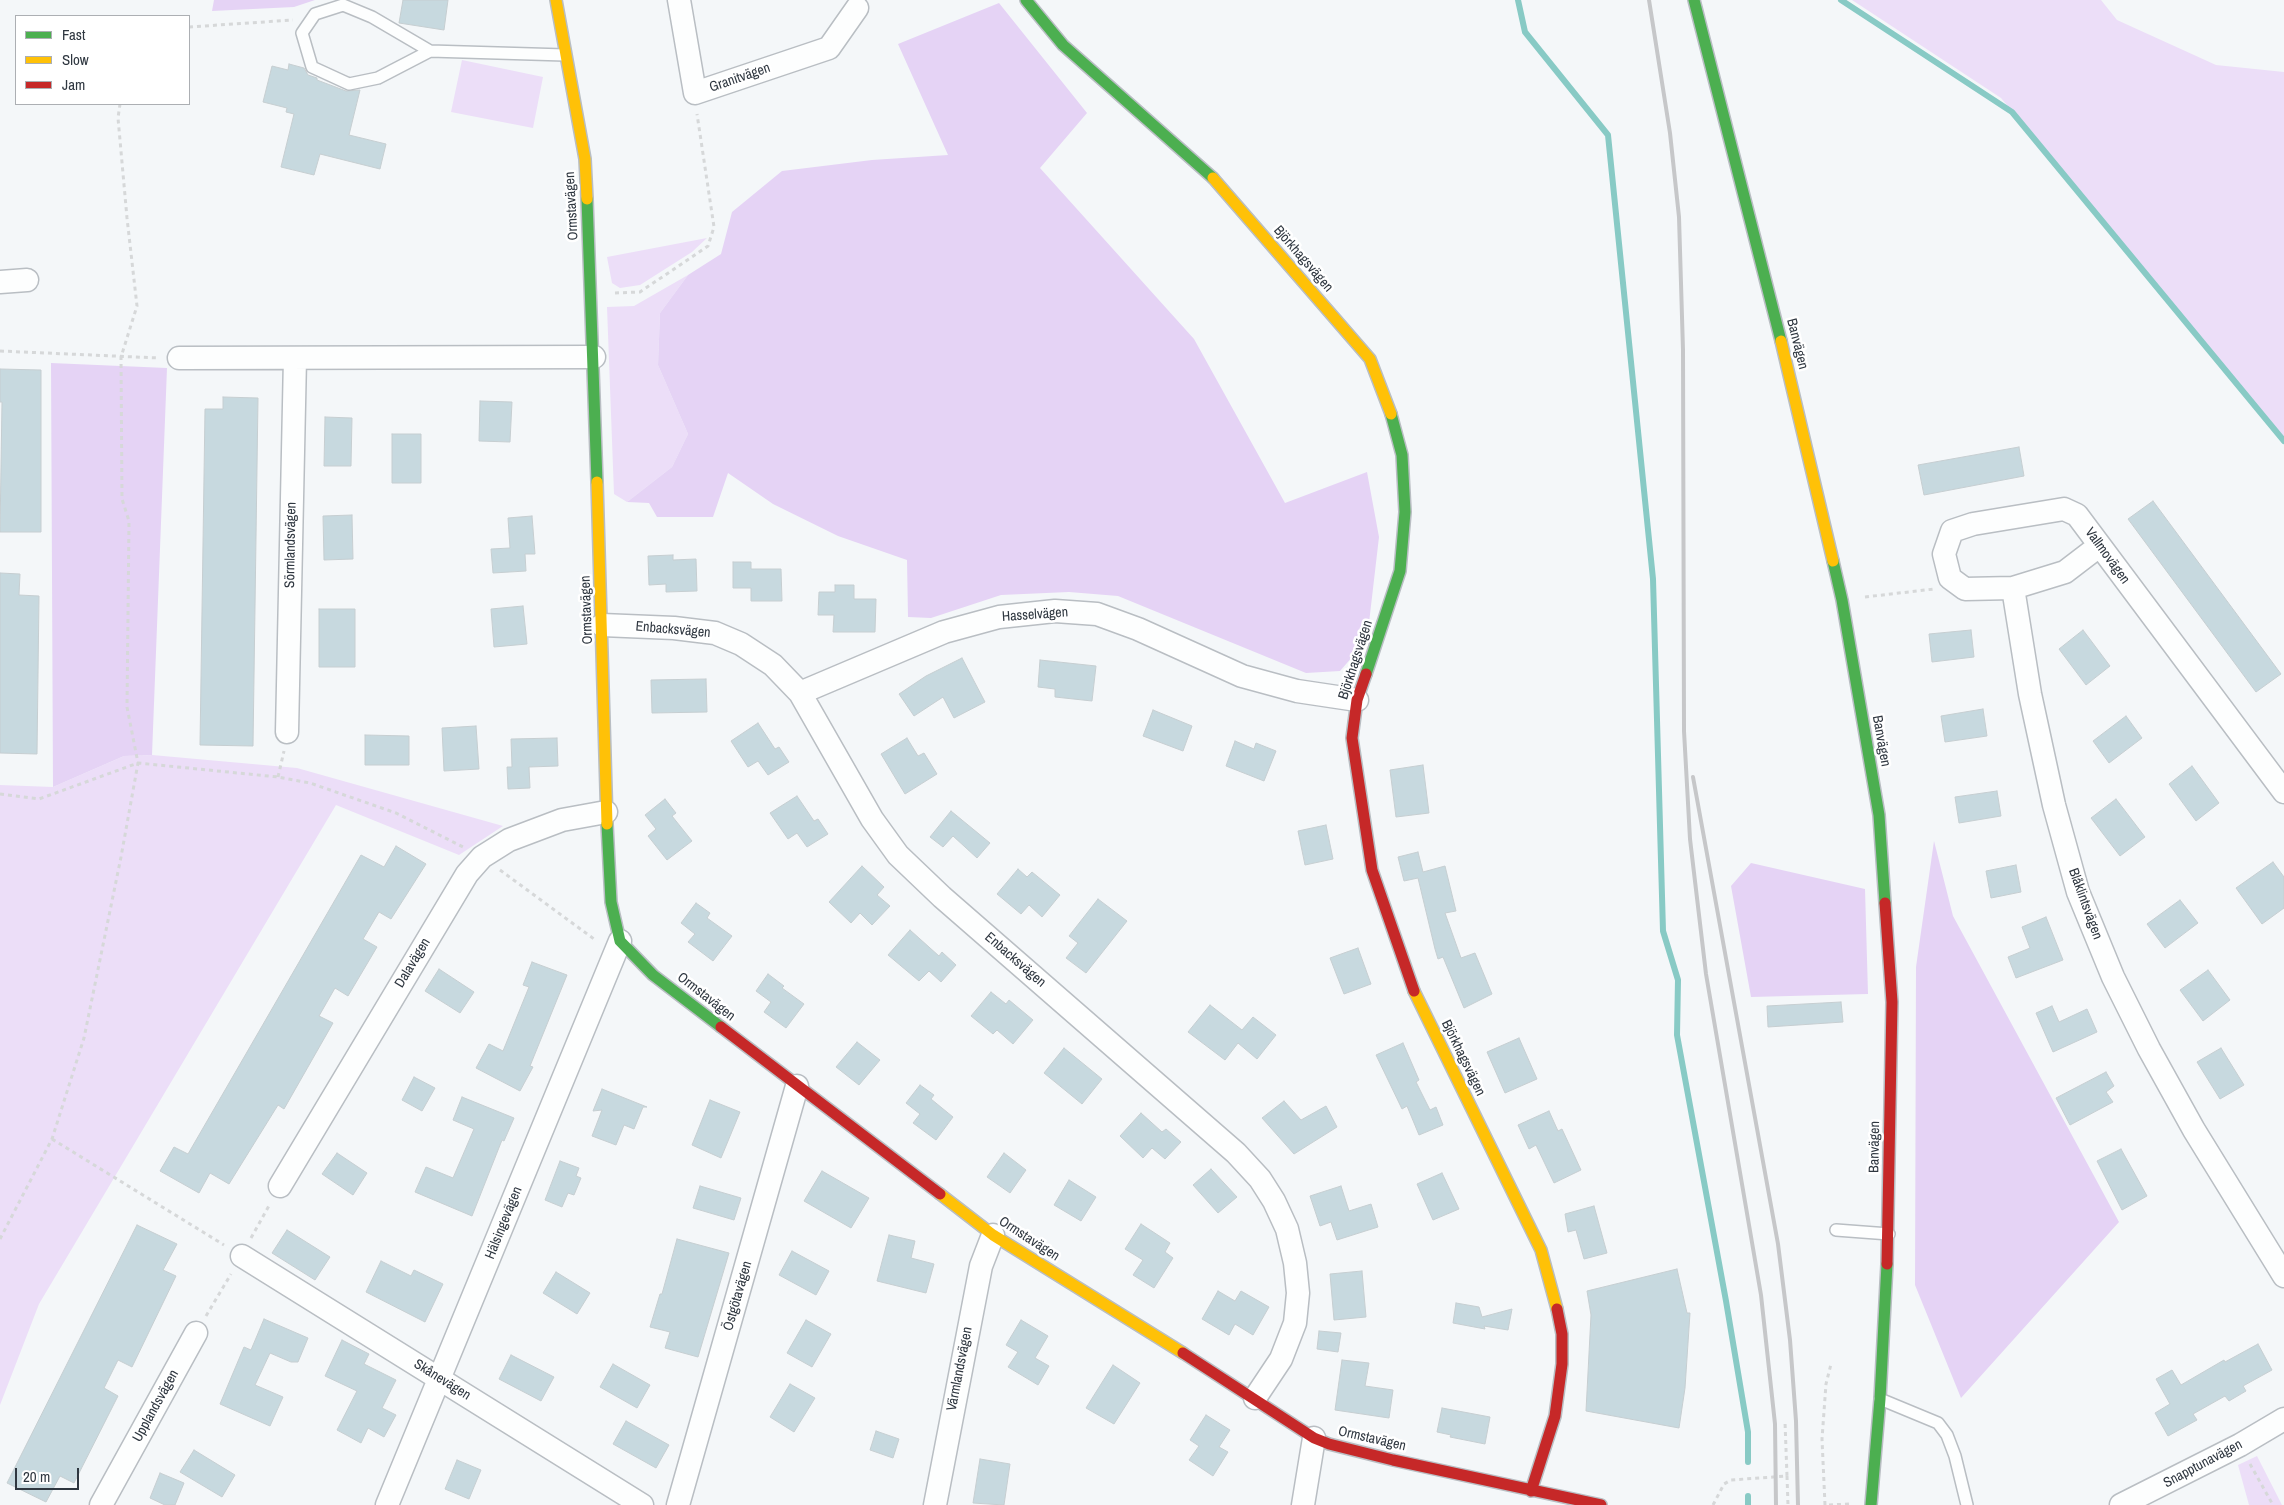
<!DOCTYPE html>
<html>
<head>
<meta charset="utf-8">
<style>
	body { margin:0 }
	#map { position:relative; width:2284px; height:1505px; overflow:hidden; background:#f4f7f9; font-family:"Archivo Narrow",sans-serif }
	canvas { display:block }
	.legend { position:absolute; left:15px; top:15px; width:175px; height:90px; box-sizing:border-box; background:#fff; border:1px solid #acafb3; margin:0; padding:6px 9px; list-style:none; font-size:15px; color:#2f3740 }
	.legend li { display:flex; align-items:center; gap:10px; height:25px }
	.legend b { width:25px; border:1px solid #acafb3 }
	.scale { position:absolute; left:15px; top:1468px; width:64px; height:22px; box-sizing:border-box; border:2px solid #2f3740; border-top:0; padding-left:6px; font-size:15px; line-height:18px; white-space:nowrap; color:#2f3740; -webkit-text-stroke:4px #fff; paint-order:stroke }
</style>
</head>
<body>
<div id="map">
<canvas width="2284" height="1505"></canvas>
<ul class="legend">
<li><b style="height:6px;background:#4caf50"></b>Fast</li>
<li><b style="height:6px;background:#ffc107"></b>Slow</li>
<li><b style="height:6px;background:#c62828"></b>Jam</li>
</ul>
<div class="scale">20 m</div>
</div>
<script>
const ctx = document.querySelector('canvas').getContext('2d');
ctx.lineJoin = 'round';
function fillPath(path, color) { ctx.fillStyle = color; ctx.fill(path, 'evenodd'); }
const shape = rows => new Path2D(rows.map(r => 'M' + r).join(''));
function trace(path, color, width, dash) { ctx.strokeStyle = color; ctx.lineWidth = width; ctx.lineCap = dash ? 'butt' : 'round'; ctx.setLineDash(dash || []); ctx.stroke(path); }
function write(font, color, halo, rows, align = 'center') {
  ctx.font = font + ' "Archivo Narrow",sans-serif'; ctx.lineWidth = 5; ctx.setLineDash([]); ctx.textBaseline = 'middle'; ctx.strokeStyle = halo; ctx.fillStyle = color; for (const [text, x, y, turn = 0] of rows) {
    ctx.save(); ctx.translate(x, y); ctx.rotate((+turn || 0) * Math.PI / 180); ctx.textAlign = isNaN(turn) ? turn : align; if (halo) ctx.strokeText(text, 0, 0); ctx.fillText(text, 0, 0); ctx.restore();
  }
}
fillPath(shape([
	[1852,0,2101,0,2117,20,2216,65,2284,72,2284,437,2001,98],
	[462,60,543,77,533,128,451,112],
	[707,238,692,252,640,285,620,288,612,283,607,257],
	[688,275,660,313,658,365,688,434,672,467,627,502,614,494,607,307,634,306],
	[152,755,297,768,503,826,459,855,336,805,39,1304,0,1405,0,785,53,787,124,756],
	[2257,1456,2282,1505,2249,1505,2238,1465]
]), '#ecdef8');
fillPath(shape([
	[214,0,315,0,294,7,212,11],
	[999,3,1087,113,1040,168,1194,339,1285,503,1367,472,1379,537,1367,640,1340,671,1306,673,1118,596,1069,592,1001,595,931,618,908,617,907,560,838,536,773,504,728,473,713,517,657,517,649,503,627,502,672,467,688,434,658,365,660,313,688,275,721,254,732,212,782,171,872,160,948,155,898,44],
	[51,363,167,368,152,755,124,756,53,787],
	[1934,841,1953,916,2119,1222,1961,1398,1915,1285,1916,967],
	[1751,863,1865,889,1868,994,1751,997,1731,886]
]), '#e5d3f5');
trace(shape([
	[1518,0,1525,32,1608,135,1653,579,1663,931,1678,980,1677,1035,1726,1301,1748,1432,1748,1462],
	[1841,0,2012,112,2284,441],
	[1748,1496,1748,1505]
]), '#88cac5', 6);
const building = shape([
	[403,0,448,0,444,30,399,23,403,0],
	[289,64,304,68,308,75,317,78,317,80,346,91,360,90,349,135,386,144,380,169,320,154,314,175,281,167,294,114,286,112,287,108,263,102,272,66,288,70,289,64],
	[0,369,41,370,41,532,0,532,2,402,0,402,0,369],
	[223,397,258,398,253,746,200,745,205,409,223,409,223,397],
	[480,401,512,402,510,442,479,441,480,401],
	[325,417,352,418,351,466,324,466,325,417],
	[392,434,421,434,421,483,392,483,392,434],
	[2019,447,2024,476,1924,495,1918,465,2019,447],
	[2153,501,2281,674,2256,692,2128,519,2153,501],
	[352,515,353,559,324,560,323,516,352,515],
	[532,516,535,554,525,554,526,571,493,573,491,549,510,548,508,518,532,516],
	[673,555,673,560,696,559,697,591,666,592,666,584,649,585,648,556,673,555],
	[733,562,751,562,751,569,781,569,782,601,751,601,751,588,733,588,733,562],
	[0,573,20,574,19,595,39,596,37,754,0,753,0,573],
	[835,585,854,585,854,599,876,599,875,632,833,632,834,615,818,615,819,592,835,592,835,585],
	[523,606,527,644,494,647,491,609,523,606],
	[319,609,355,609,355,667,319,667,319,609],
	[1971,630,1974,657,1932,662,1929,634,1971,630],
	[2083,630,2110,666,2086,685,2059,649,2083,630],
	[962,658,985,702,954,718,943,697,914,716,899,694,926,676,962,658],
	[1040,660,1096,666,1092,701,1055,697,1055,689,1038,687,1040,660],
	[706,679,707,712,652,713,651,680,706,679],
	[1983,709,1987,736,1945,742,1941,716,1983,709],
	[1153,710,1192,726,1183,751,1143,736,1153,710],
	[2126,716,2142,738,2109,763,2093,741,2126,716],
	[758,723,775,749,779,747,789,762,768,775,758,761,748,767,731,741,758,723],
	[476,726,479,769,444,771,442,728,476,726],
	[365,735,409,736,409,765,365,765,365,735],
	[557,738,558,766,529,767,530,788,508,789,507,767,512,767,511,739,557,738],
	[907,738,918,756,924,753,937,774,905,794,881,754,907,738],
	[1235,741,1254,749,1256,743,1276,751,1264,781,1226,766,1235,741],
	[1423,765,1429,813,1396,817,1390,770,1423,765],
	[2192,766,2219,803,2196,821,2169,784,2192,766],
	[1997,791,2001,816,1959,823,1955,797,1997,791],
	[797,796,814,821,818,819,828,834,807,847,797,833,788,839,770,813,797,796],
	[665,799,676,813,672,816,692,841,667,860,648,836,656,829,645,815,665,799],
	[2116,799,2145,837,2120,856,2091,818,2116,799],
	[951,811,990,843,977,858,953,836,943,847,930,837,951,811],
	[1326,825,1333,859,1305,865,1298,831,1326,825],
	[396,846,426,864,391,919,379,912,363,939,377,947,348,996,335,988,319,1016,333,1023,284,1109,278,1105,229,1184,210,1173,199,1193,160,1171,174,1147,188,1154,361,855,384,867,396,846],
	[1418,852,1423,872,1445,866,1456,911,1445,913,1461,958,1475,953,1492,994,1464,1008,1443,957,1438,959,1435,949,1418,878,1404,881,1398,857,1418,852],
	[2273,862,2284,877,2284,908,2262,924,2236,888,2273,862],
	[2016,865,2021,892,1991,898,1986,871,2016,865],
	[862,866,884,887,877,895,890,906,872,925,860,913,851,923,829,902,862,866],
	[1018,869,1027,877,1032,872,1060,895,1042,917,1029,905,1021,914,997,894,1018,869],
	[1098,899,1127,921,1086,973,1066,958,1078,943,1069,936,1098,899],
	[2180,900,2198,923,2165,948,2147,924,2180,900],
	[696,903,710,913,707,918,732,936,713,961,688,942,695,934,681,923,696,903],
	[2046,917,2063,960,2016,978,2008,957,2030,948,2022,927,2046,917],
	[910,930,939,956,942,952,956,965,941,982,929,971,919,981,888,955,910,930],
	[1358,948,1371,984,1344,994,1330,958,1358,948],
	[532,962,567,975,530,1066,533,1067,520,1091,476,1068,489,1044,503,1051,529,987,523,985,532,962],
	[439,969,474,992,460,1013,425,991,439,969],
	[2208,970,2230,1000,2203,1021,2180,990,2208,970],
	[768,974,784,986,782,988,804,1004,786,1028,764,1012,771,1002,756,991,768,974],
	[991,992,1006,1004,1009,1000,1033,1020,1013,1044,997,1030,993,1034,971,1016,991,992],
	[1841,1002,1843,1022,1768,1027,1767,1006,1841,1002],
	[1210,1005,1242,1030,1253,1017,1276,1035,1257,1059,1238,1043,1225,1060,1188,1032,1210,1005],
	[2052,1006,2059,1022,2087,1009,2097,1032,2053,1052,2036,1013,2052,1006],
	[1519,1038,1537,1079,1505,1093,1487,1052,1519,1038],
	[857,1042,880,1060,859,1085,836,1067,857,1042],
	[1403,1043,1419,1080,1416,1082,1430,1110,1436,1107,1443,1125,1419,1135,1407,1106,1402,1109,1376,1055,1403,1043],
	[1064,1048,1102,1079,1082,1104,1044,1073,1064,1048],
	[2221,1048,2244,1085,2220,1099,2197,1062,2221,1048],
	[2106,1072,2114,1086,2106,1092,2113,1102,2070,1125,2056,1098,2106,1072],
	[414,1077,435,1088,422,1111,402,1100,414,1077],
	[920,1085,934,1095,931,1099,953,1117,936,1140,913,1123,920,1114,906,1103,920,1085],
	[602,1089,647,1107,643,1107,634,1129,624,1125,616,1145,592,1136,602,1110,593,1111,602,1089],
	[462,1097,514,1118,504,1141,502,1140,472,1216,415,1192,426,1167,453,1178,474,1129,453,1120,462,1097],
	[710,1100,740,1112,721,1158,692,1145,710,1100],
	[1284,1101,1301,1120,1326,1106,1337,1127,1294,1154,1262,1118,1284,1101],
	[1549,1111,1558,1131,1562,1129,1581,1170,1554,1183,1536,1145,1529,1149,1518,1125,1549,1111],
	[1141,1113,1162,1132,1166,1129,1181,1142,1165,1159,1152,1148,1143,1158,1120,1136,1141,1113],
	[2121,1149,2147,1196,2122,1210,2097,1161,2121,1149],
	[337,1153,367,1173,353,1195,322,1174,337,1153],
	[1004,1153,1026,1170,1010,1193,987,1177,1004,1153],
	[560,1161,579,1168,576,1176,581,1178,574,1195,568,1193,562,1207,545,1200,560,1161],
	[1211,1169,1237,1197,1218,1213,1193,1185,1211,1169],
	[822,1171,869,1198,851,1228,804,1201,822,1171],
	[1442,1173,1459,1209,1433,1220,1417,1184,1442,1173],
	[1069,1180,1096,1197,1081,1221,1054,1205,1069,1180],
	[700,1186,741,1198,734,1220,693,1208,700,1186],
	[1341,1186,1349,1211,1371,1204,1378,1227,1337,1240,1331,1222,1320,1226,1310,1196,1341,1186],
	[1594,1206,1607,1253,1584,1259,1576,1230,1568,1232,1565,1214,1594,1206],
	[1141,1224,1170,1243,1165,1252,1173,1258,1154,1288,1133,1275,1143,1260,1125,1249,1141,1224],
	[137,1225,177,1244,163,1270,176,1276,132,1367,118,1360,104,1388,118,1396,74,1483,60,1476,46,1502,7,1483,137,1225],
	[287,1230,330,1257,315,1280,272,1253,287,1230],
	[889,1235,915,1241,911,1258,934,1264,926,1293,877,1281,889,1235],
	[677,1239,729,1253,698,1357,665,1348,670,1332,650,1327,660,1294,662,1294,677,1239],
	[792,1251,829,1271,816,1295,779,1275,792,1251],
	[381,1261,411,1276,414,1270,443,1284,425,1322,366,1292,381,1261],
	[1677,1269,1687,1313,1690,1313,1685,1388,1679,1428,1586,1411,1591,1315,1587,1291,1677,1269],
	[1362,1271,1366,1317,1334,1320,1330,1274,1362,1271],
	[556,1272,590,1293,577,1314,543,1293,556,1272],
	[1218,1291,1235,1301,1241,1291,1269,1307,1253,1335,1235,1324,1229,1335,1202,1319,1218,1291],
	[1456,1303,1479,1307,1482,1317,1512,1309,1508,1330,1484,1326,1485,1329,1453,1323,1456,1303],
	[264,1319,308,1338,298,1362,291,1362,270,1353,255,1385,283,1397,270,1426,220,1404,244,1347,251,1350,264,1319],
	[806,1320,831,1334,812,1367,787,1353,806,1320],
	[1021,1320,1048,1336,1035,1358,1049,1366,1038,1385,1008,1367,1018,1352,1006,1345,1021,1320],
	[1319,1331,1341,1333,1338,1352,1317,1349,1319,1331],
	[342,1340,369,1354,364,1364,396,1380,382,1408,396,1415,384,1437,368,1428,361,1443,337,1430,357,1391,325,1376,342,1340],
	[2258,1344,2272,1370,2243,1386,2246,1391,2229,1401,2225,1396,2193,1414,2197,1420,2168,1436,2155,1413,2170,1404,2156,1379,2172,1370,2181,1385,2224,1360,2225,1362,2258,1344],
	[511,1355,554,1377,541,1401,499,1379,511,1355],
	[1342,1360,1369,1363,1365,1386,1393,1390,1389,1418,1335,1410,1342,1360],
	[613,1364,650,1385,637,1408,600,1387,613,1364],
	[1113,1365,1140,1383,1114,1424,1086,1408,1113,1365],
	[790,1384,815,1398,794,1432,770,1417,790,1384],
	[1442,1408,1490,1417,1485,1444,1450,1437,1451,1435,1437,1432,1442,1408],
	[1206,1415,1230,1430,1219,1447,1228,1452,1213,1476,1189,1460,1199,1446,1190,1440,1206,1415],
	[626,1421,669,1445,656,1468,613,1444,626,1421],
	[876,1431,899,1439,893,1458,870,1450,876,1431],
	[194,1450,235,1475,222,1497,180,1472,194,1450],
	[980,1459,1010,1464,1004,1505,973,1503,980,1459],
	[457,1460,481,1470,469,1499,445,1489,457,1460],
	[160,1473,184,1483,175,1505,165,1505,150,1498,160,1473]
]);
fillPath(building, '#c7d9df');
trace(building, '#c6ced1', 1);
const lane = shape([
	[430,51,372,17,343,5,315,14,302,33,312,67,349,84,378,78,430,51,565,55],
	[1836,1230,1889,1234],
	[1880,1399,1938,1423,1947,1435,1955,1456,1967,1505]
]);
const street = shape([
	[679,0,695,93,829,48,857,8],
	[0,282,27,280],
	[179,358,594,357],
	[2099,546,2065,572,2013,588,1965,589,1950,578,1944,554,1952,531,1973,524,2064,509,2077,515,2284,792],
	[2013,588,2030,694,2054,805,2078,892,2113,977,2149,1049,2194,1130,2284,1276],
	[602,625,674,628,715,633,741,644,773,665,800,693,872,819,898,855,942,897,1236,1153,1260,1179,1274,1201,1287,1229,1295,1263,1298,1293,1295,1323,1281,1359,1255,1398],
	[800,693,944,632,999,617,1055,611,1097,614,1138,629,1242,676,1297,691,1357,700],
	[287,732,295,358],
	[280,1186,467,874,482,857,509,840,562,820,606,812],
	[242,1256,642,1505],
	[101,1505,196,1333],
	[387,1505,620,941],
	[678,1505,797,1086],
	[935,1505,981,1266,993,1235],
	[1303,1505,1314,1438],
	[2121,1505,2240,1445,2284,1419]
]);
const fast = shape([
	[1026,0,1063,45,1213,178],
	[1694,0,1781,341],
	[587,199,597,482],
	[1833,561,1842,600,1879,815,1885,903],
	[1366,674,1400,571,1405,512,1402,455,1391,414],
	[607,824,611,902,620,941,653,975,721,1027],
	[1871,1505,1880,1399,1887,1264]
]);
const slow = shape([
	[556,0,585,159,587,199],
	[1213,178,1370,359,1391,414],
	[1781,341,1833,561],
	[597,482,607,824],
	[1414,991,1541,1250,1557,1309],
	[940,1194,993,1235,1183,1353]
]);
const jam = shape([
	[1366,674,1357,700,1352,738,1372,870,1414,991],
	[1885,903,1892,1002,1887,1264],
	[721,1027,940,1194],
	[1183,1353,1314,1438,1329,1444,1393,1460,1601,1505],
	[1531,1491,1555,1416,1562,1364,1562,1334,1557,1309]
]);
trace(lane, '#b9bec3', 14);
trace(street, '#b9bec3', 25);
trace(fast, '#b9bec3', 14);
trace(slow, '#b9bec3', 14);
trace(jam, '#b9bec3', 14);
trace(shape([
	[189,27,293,20],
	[615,293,640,292,708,246,714,227,697,114],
	[0,351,159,358],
	[1865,597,1934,589],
	[278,777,284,751],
	[0,794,39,799,138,763,278,777,310,783,396,813,463,847],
	[500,870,594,939],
	[52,1139,224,1245],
	[251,1238,270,1204],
	[0,1239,52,1139,84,1038,121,857,138,763,127,707,129,521,122,499,121,357,137,306,127,218,118,118,120,104],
	[206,1316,231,1274],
	[2250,1464,2273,1505],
	[1787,1476,1788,1505],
	[1713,1505,1724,1484,1731,1480,1787,1476,1785,1422],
	[1825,1505,1822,1439,1826,1384,1831,1364],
	[1829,1505,1849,1504]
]), '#d6d8d9', 3, [4, 4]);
trace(lane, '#fdfefe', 11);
trace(street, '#fdfefe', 22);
trace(fast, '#4caf50', 11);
trace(slow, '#ffc107', 11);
trace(jam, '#c62828', 11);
trace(shape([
	[1649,0,1670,133,1679,217,1683,350,1684,731,1690,839,1706,974,1761,1295,1775,1424,1776,1505],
	[1693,777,1778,1244,1790,1340,1796,1421,1798,1505]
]), '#c6c7c9', 4);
write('14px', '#2f3740', '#fff', [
	["Granitvägen",740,78,-19],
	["Ormstavägen",572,206,-93],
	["Björkhagsvägen",1303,259,49],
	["Banvägen",1797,344,76],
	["Sörmlandsvägen",291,545,-89],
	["Vallmovägen",2107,556,54],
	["Ormstavägen",587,610,-92],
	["Hasselvägen",1035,615,-4],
	["Enbacksvägen",673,630,5],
	["Björkhagsvägen",1356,660,-72],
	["Banvägen",1881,741,80],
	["Blåklintsvägen",2085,904,70],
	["Enbacksvägen",1015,960,41],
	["Dalavägen",413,963,-59],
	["Ormstavägen",706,997,38],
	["Björkhagsvägen",1463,1058,64],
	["Banvägen",1875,1147,-89],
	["Hälsingevägen",504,1223,-68],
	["Ormstavägen",1029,1239,33],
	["Östgötavägen",738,1296,-74],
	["Värmlandsvägen",960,1369,-79],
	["Skånevägen",442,1380,32],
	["Upplandsvägen",156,1406,-61],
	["Ormstavägen",1372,1439,13],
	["Snapptunavägen",2203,1464,-28]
]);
</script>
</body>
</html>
